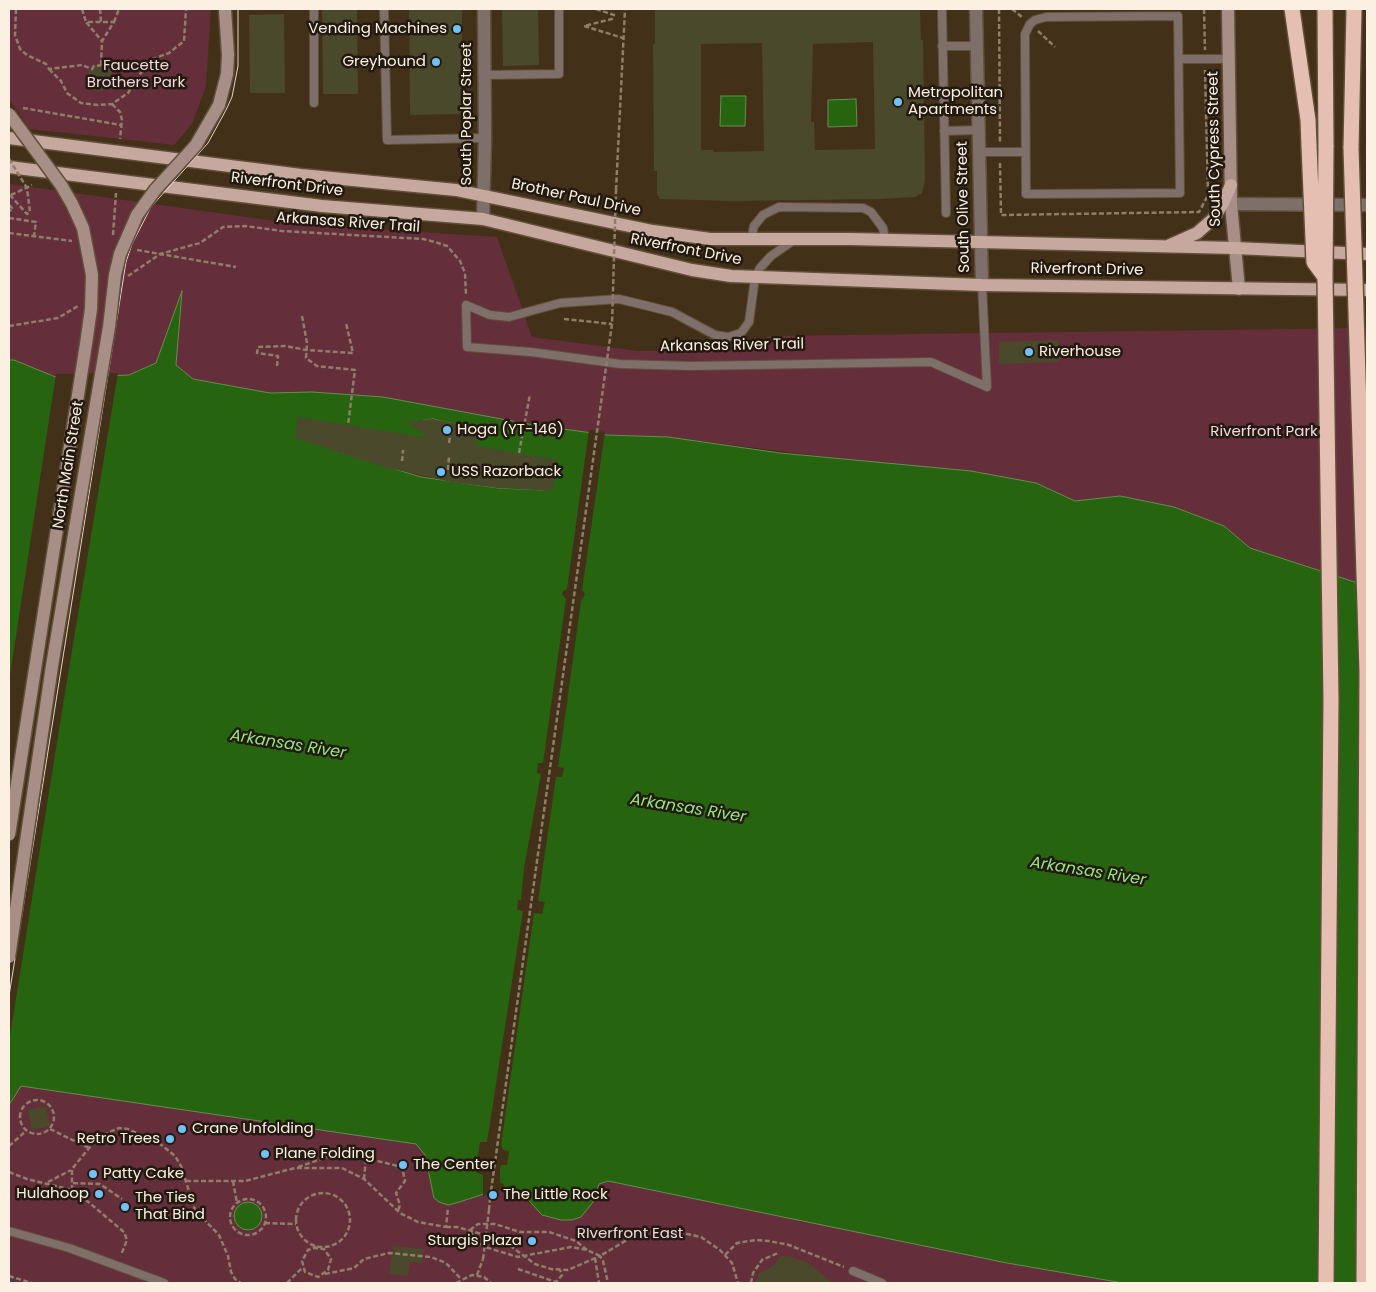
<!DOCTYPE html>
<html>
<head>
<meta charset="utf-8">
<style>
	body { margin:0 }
	#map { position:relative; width:1376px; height:1292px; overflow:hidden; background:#433018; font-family:Poppins,sans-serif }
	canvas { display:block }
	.frame { position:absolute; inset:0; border:10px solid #fcf0e2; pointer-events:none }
</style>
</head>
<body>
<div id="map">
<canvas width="1376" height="1292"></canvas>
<div class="frame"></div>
</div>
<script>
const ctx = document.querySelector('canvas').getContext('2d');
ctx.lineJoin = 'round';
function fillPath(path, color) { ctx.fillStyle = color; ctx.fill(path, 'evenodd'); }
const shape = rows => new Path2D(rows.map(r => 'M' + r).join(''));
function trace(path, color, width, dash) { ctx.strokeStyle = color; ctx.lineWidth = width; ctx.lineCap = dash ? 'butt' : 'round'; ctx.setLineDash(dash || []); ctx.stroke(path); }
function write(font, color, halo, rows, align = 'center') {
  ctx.font = font + ' Poppins,sans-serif'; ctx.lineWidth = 5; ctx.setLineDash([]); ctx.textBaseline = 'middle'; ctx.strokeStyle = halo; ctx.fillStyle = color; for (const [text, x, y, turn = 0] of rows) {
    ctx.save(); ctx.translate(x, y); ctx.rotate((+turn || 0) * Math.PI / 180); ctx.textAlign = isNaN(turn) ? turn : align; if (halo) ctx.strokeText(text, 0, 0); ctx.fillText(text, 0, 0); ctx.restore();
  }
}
fillPath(shape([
	[9,9,211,9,206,86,192,124,174,145,30,129,9,99],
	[9,184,297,224,497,237,532,337,638,351,736,351,771,336,1367,328,1367,586,1250,548,1224,526,1174,507,1120,496,1075,501,1036,483,668,437,607,435,534,425,383,397,270,393,193,379,176,365,182,293,156,363,129,375,58,378,14,360,9,360],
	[17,1085,416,1144,425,1155,434,1197,443,1204,448,1205,506,1187,514,1188,522,1193,529,1204,593,1202,599,1184,608,1181,1007,1263,1123,1283,9,1283,9,1101]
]), '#652e3b');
const water = shape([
	[721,96,746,96,745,126,720,126,721,96],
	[856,99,857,126,828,127,828,100,856,99],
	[182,291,176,365,193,379,270,393,312,392,383,397,534,425,607,435,668,437,780,453,971,471,1036,483,1075,501,1120,496,1174,507,1224,526,1250,548,1367,586,1367,1283,1123,1283,1007,1263,608,1181,599,1184,593,1202,581,1217,572,1220,561,1220,542,1215,522,1193,514,1188,506,1187,456,1203,448,1205,439,1202,434,1198,425,1155,416,1144,21,1086,9,1105,9,360,14,360,58,378,129,375,156,363,182,291],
	[433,419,467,427,472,429,476,435,409,422,433,419],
	[343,453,543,490,498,488,421,477,343,453],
	'234 1216a14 14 0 1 1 28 0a14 14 0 1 1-28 0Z'
]);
fillPath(water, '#266410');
trace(water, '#668e4f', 1);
fillPath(shape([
	[118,373,62,711,9,1042,9,682,56,374],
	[589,430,605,432,582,590,585,594,581,601,558,767,564,768,562,777,556,777,538,901,545,902,542,914,534,913,501,1145,503,1150,509,1151,507,1165,501,1165,500,1170,500,1183,504,1184,502,1190,483,1196,483,1175,476,1172,480,1142,487,1142,523,911,517,910,518,900,521,900,524,868,541,774,537,773,538,763,543,763,566,599,562,595,563,591,567,589]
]), '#433018');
fillPath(shape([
	[322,9,357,9,358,94,323,94],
	[409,9,462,9,462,114,410,115],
	[502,9,538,9,539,65,503,66],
	[655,9,920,9,921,40,923,40,925,181,922,193,915,197,879,199,734,201,660,199,657,194,657,171,654,171,653,44,655,44],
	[873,42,875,149,815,150,814,122,811,122,813,44],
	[762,43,764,151,713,152,714,150,701,150,701,44],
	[284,14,285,93,250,93,249,15],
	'87 78a13 13 0 1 1 26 0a13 13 0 1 1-26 0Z',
	[1058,340,1059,362,999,364,999,342],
	[298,417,428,438,406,421,433,419,457,424,476,432,477,446,558,460,552,491,498,488,451,482,384,467,295,438],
	[46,1106,50,1126,32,1130,28,1110],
	[393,1246,423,1249,422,1263,410,1262,408,1276,389,1274],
	[781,1256,792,1257,808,1263,833,1283,755,1283,759,1273,772,1267]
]), '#4a492b');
const lane = shape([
	[384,9,387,140,485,138],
	[942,10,946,213],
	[1178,16,1180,193,1026,194,1025,34,1030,24,1035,20,1046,17,1178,16],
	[942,46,977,46],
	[1179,59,1229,59],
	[484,75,559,74,559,9],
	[314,103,314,9],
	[944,131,979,130],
	[980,152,1025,152],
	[751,240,754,226,763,215,779,207,863,208,871,212,883,228,885,240],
	[794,240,771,256,760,268,755,278,749,322,741,333,728,337,715,335,672,312,619,299,560,303,509,317,490,315,466,305,467,347,531,352,620,364,691,366,931,362,987,387,982,285],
	[9,1231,69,1248,164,1283],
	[853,1271,882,1283]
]);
const street = shape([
	[976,9,982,285],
	[1231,204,1367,205],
	[483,219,485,138,484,9]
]);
const secondary = shape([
	[1228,9,1231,204,1239,289]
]);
const primary = shape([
	[9,138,301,175,456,190,653,231,710,239,851,239,1235,248,1367,254],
	[9,167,322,206,483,219,692,270,731,276,982,285,1367,290],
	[1170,245,1197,233,1213,219,1223,203,1231,185]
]);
const highway = shape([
	[1292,9,1308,120,1309,146],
	[1325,9,1326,147],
	[1351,148,1354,9]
]);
trace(lane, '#614f38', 10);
trace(street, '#614f38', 15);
trace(secondary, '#614f38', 15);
trace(primary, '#614f38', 15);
trace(highway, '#614f38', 18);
trace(shape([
	[16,9,15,35,20,49,27,55,46,64,49,69,82,65,92,69,94,66,105,65,109,70,118,64,145,62,169,53,184,41,186,9],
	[82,9,86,22],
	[100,9,101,22],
	[596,9,614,15,612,19,584,26,623,38],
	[999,9,1000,142],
	[1012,9,1022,17],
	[1204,9,1205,50],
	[114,22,119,9],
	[1038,31,1055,47],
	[101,65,102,41,114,22,86,22,102,41],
	[49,69,61,81,67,93,81,103,98,105,112,104,128,93,139,75,153,61],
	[112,104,120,112,122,120,120,139],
	[23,108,121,125],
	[1000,163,1001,215,1199,212,1208,195,1205,70],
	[616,190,625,9],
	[11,195,32,185],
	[9,205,12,208,12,211,9,210],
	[9,218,36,222,34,236],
	[9,233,72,241],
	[113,235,116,193],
	[137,250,236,267],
	[128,276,160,254,200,243,223,227,245,226,282,231,423,239,435,242,447,246,460,261,465,273,466,295],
	[302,316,307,343,306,358,317,366,355,370,348,425],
	[564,319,612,324],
	[9,326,58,318,78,306],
	[277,366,278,356,257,353,258,347,286,346,306,350,353,353,346,323],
	[449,443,450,437],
	[519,453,530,394],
	[402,461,403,450],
	[448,470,449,457],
	'20 1117a17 17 0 1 1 34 0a17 17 0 1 1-34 0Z',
	[50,1129,89,1148],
	[9,1146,26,1131],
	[298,1167,333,1155,349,1154,402,1167,405,1181,396,1193,400,1205,398,1211],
	[9,1172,27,1179,72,1190,80,1195,124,1232,127,1240,121,1255],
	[364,1179,366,1158],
	[186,1181,245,1181,295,1168,342,1168,364,1179,400,1213,418,1222,446,1227,448,1208],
	[233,1181,237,1203],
	[48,1182,71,1170],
	[73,1183,100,1184,122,1199],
	[72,1190,72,1169,94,1142,105,1134,119,1128,128,1129,159,1143,175,1156,181,1166,195,1210,219,1235,228,1256,231,1272,235,1279,241,1283],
	'296 1220a27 27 0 1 1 54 0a27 27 0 1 1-54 0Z',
	'230 1217a18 18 0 1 1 36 0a18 18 0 1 1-36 0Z',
	[489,1210,490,1198],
	[265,1223,296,1224],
	[446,1227,457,1227,492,1237,505,1242,535,1264,551,1269,568,1270,600,1256,603,1261,608,1283],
	[313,1248,324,1249,331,1259,328,1270,318,1277,305,1272,302,1261,308,1250,313,1248,317,1247],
	[587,1250,576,1241,549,1232,520,1232,495,1224,478,1224,470,1230,474,1239,485,1247,518,1257,571,1247,587,1250,600,1256,637,1234,654,1231,683,1233,701,1237,720,1250,732,1263,738,1283],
	[725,1255,737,1243,756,1240,769,1241,789,1245,844,1267],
	[595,1258,599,1283],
	[518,1269,556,1282,562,1275,560,1270],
	[325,1274,354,1268,364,1259,389,1253,431,1257,446,1263,461,1279],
	[477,1275,483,1259],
	[9,1276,32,1283],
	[287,1283,303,1267],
	[456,1283,472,1275,484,1277,491,1283],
	[751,1283,753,1273,762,1260,778,1253]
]), '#8e7e6a', 2.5, [5, 2.5]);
trace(lane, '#7e6f6a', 8);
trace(street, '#7e6f6a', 12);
trace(secondary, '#a78f87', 12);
trace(primary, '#c7a89e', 12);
trace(highway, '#e4bfb2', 15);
trace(shape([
	[9,996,126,262,132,244,151,207,208,143,226,110,232,97,238,66,238,9]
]), '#e1d4c5', 1);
const secondaryBridge = shape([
	[9,114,61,185,72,204,83,228,92,275,91,309,86,344,9,835],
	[9,957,52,666,109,327,115,275,120,254,137,215,155,190,196,145,219,105,227,74,228,55,225,10]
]);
const highwayBridge = shape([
	[1309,146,1314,262,1325,277],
	[1326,147,1325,277,1331,700,1326,1283],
	[1351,148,1367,672,1364,1283]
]);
trace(secondaryBridge, '#614f38', 15, []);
trace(highwayBridge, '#614f38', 18, []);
trace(shape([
	[9,159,27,188,30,212,27,214,9,194],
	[490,1198,612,324,616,190],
	[483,1259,489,1210]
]), '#8e7e6a', 2.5, [5, 2.5]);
trace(secondaryBridge, '#a78f87', 12);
trace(highwayBridge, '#e4bfb2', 15);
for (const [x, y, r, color] of [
	[457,29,5,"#71c1f5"],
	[436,62,5,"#71c1f5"],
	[898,102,5,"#71c1f5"],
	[1029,352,5,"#71c1f5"],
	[447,430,5,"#71c1f5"],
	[441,472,5,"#71c1f5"],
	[182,1129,5,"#71c1f5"],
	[170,1139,5,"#71c1f5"],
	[265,1154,5,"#71c1f5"],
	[403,1165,5,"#71c1f5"],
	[93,1174,5,"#71c1f5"],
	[99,1194,5,"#71c1f5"],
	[493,1195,5,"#71c1f5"],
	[125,1207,5,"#71c1f5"],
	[532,1241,5,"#71c1f5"]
]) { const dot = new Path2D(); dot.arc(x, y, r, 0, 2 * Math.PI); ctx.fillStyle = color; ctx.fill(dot); trace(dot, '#221a10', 2); }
write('15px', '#fcf0e2', '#221a10', [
	["Vending Machines",447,29,"right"],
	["Greyhound",426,62,"right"],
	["Metropolitan",908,93],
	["Apartments",908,110],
	["Riverhouse",1039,352],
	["Hoga (YT-146)",457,430],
	["USS Razorback",451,472],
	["Crane Unfolding",192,1129],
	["Retro Trees",160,1139,"right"],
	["Plane Folding",275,1154],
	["The Center",413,1165],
	["Patty Cake",103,1174],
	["Hulahoop",89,1194,"right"],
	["The Little Rock",503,1195],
	["The Ties",135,1198],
	["That Bind",135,1215],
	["Sturgis Plaza",522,1241,"right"]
], 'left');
write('15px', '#f4d8dc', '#221a10', [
	["Faucette",136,66],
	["Brothers Park",136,83],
	["Riverfront Park",1264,432],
	["RIverfront East",630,1234]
]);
write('15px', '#fcf0e2', '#221a10', [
	["South Poplar Street",467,114,-90],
	["South Cypress Street",1215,149,-91],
	["Riverfront Drive",287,185,7],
	["Brother Paul Drive",576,198,12],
	["South Olive Street",964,207,-91],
	["Arkansas River Trail",348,223,4],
	["Riverfront Drive",686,250,11],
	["Riverfront Drive",1087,270,1],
	["Arkansas River Trail",732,346,-1],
	["North Main Street",69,465,-81]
]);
write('italic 16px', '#94e67e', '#221a10', [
	["Arkansas River",288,745,9],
	["Arkansas River",688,809,9],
	["Arkansas River",1088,872,9]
]);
</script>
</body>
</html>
